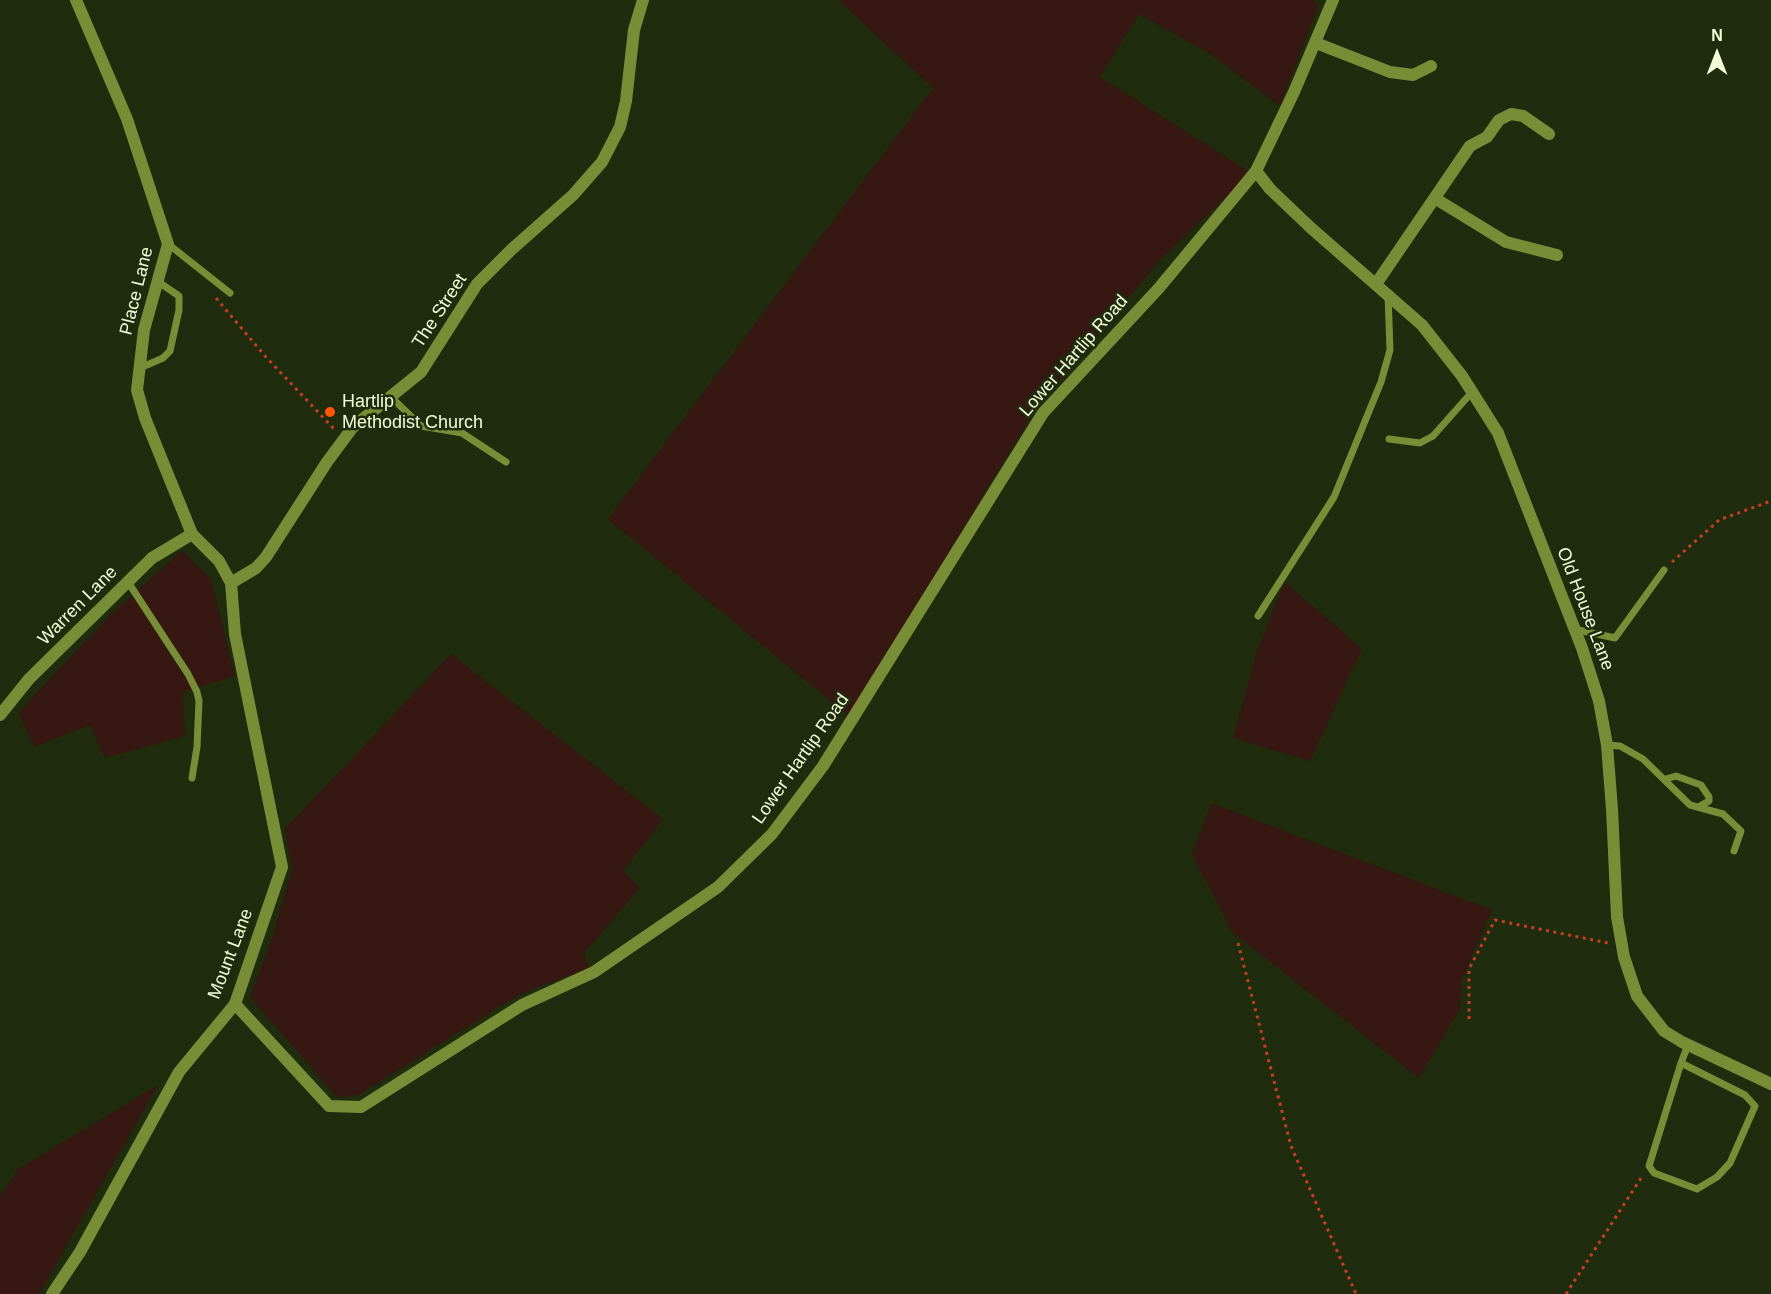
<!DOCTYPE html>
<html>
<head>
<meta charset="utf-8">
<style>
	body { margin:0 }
	#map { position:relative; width:1771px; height:1294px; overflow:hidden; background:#202c0e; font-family:Arial,sans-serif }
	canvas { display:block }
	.north { position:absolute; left:1687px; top:24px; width:60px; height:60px; -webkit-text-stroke:4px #202c0e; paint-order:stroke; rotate:0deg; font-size:16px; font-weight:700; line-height:24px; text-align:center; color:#f3ffd9 }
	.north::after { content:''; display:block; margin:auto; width:21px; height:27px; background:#f3ffd9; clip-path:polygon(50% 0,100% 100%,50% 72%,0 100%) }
</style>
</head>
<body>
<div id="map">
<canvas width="1771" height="1294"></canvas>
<div class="north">N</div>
</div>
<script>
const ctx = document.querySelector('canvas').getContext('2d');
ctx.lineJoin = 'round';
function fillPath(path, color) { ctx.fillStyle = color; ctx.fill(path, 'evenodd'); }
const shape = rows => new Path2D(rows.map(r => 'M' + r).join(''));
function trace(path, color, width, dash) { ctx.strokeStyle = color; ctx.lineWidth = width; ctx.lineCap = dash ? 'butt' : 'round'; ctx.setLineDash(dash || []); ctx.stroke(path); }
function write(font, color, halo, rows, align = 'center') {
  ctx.font = font + ' Arial,sans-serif'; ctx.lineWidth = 5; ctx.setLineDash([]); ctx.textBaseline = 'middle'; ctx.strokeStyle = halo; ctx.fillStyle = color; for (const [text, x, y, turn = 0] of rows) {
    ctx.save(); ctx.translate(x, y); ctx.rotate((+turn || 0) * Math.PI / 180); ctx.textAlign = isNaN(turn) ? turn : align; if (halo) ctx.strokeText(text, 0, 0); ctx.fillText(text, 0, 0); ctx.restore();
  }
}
fillPath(shape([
	[838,0,1313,0,1319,4,1280,106,1209,53,1139,14,1100,77,1251,173,1160,260,1037,407,849,716,608,519,933,88],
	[182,551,211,579,235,676,183,692,185,736,105,758,90,725,34,747,18,713,112,613],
	[1285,582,1362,649,1310,761,1233,738,1257,651],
	[451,654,663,819,623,871,640,888,584,953,589,968,518,995,358,1095,337,1097,250,997,270,944,292,870,285,829],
	[1211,803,1492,910,1461,981,1460,1009,1419,1078,1233,933,1192,855],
	[158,1085,39,1294,0,1294,0,1196,18,1169]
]), '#361711');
trace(shape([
	[216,298,265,356,336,431],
	[1672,562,1719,520,1771,501],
	[1238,943,1291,1146,1356,1294],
	[1469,1019,1469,969,1495,920,1608,943],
	[1566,1294,1643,1175]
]), '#c73e25', 3, [3, 4.5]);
trace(shape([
	[168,244,230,293],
	[140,368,163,358,170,351,179,310,179,296,157,281],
	[392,398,421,426,462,433,506,462],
	[1389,439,1420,443,1433,436,1472,392],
	[128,582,188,674,197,692,199,701,197,747,192,778],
	[1258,616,1334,497,1381,382,1390,350,1388,295],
	[1574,629,1615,638,1664,570],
	[1607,745,1620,746,1643,759,1690,805,1723,814,1741,831,1734,851],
	[1666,779,1676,776,1701,785,1709,797,1709,801,1700,806],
	[1681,1063,1745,1095,1755,1106,1730,1163,1717,1177,1697,1189,1654,1173,1649,1166,1681,1063,1688,1045]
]), '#788e36', 7);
trace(shape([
	[1316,43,1390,72,1413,75,1431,66],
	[1256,171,1270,189,1311,228,1422,325,1462,376,1498,433,1582,648,1599,701,1607,745,1612,809,1617,917,1624,957,1637,996,1664,1031,1682,1042,1771,1084],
	[1436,199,1506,242,1557,255],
	[1376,284,1470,146,1487,137,1499,120,1511,114,1523,116,1549,134],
	[231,583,256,568,266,557,327,462,353,427,421,372,477,284,511,250,573,195,602,162,620,127,626,101,634,30,643,0],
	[0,715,29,679,152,558,192,534],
	[52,1294,80,1252,179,1072,235,1004,282,867,235,634,231,583,219,561,192,534,145,418,137,390,144,330,168,244,127,119,76,0]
]), '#788e36', 12);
trace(shape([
	[235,1004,329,1106,361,1107,522,1005,594,972,718,887,772,834,823,766,1043,413,1159,288,1256,171,1294,92,1333,0]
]), '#788e36', 12);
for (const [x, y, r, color] of [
	[330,412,6,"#ff5305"]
]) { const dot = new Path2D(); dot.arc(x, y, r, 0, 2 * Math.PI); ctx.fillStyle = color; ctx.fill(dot); trace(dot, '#202c0e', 2); }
write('18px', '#f3ffd9', '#202c0e', [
	["Place Lane",137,291,-76],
	["The Street",440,311,-57],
	["Lower Hartlip Road",1074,356,-49],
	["Warren Lane",78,606,-45],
	["Old House Lane",1585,609,69],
	["Lower Hartlip Road",801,759,-55],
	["Mount Lane",231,954,-69]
]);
write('18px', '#f3ffd9', '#202c0e', [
	["Hartlip",342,402],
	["Methodist Church",342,423]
], 'left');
</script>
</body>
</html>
